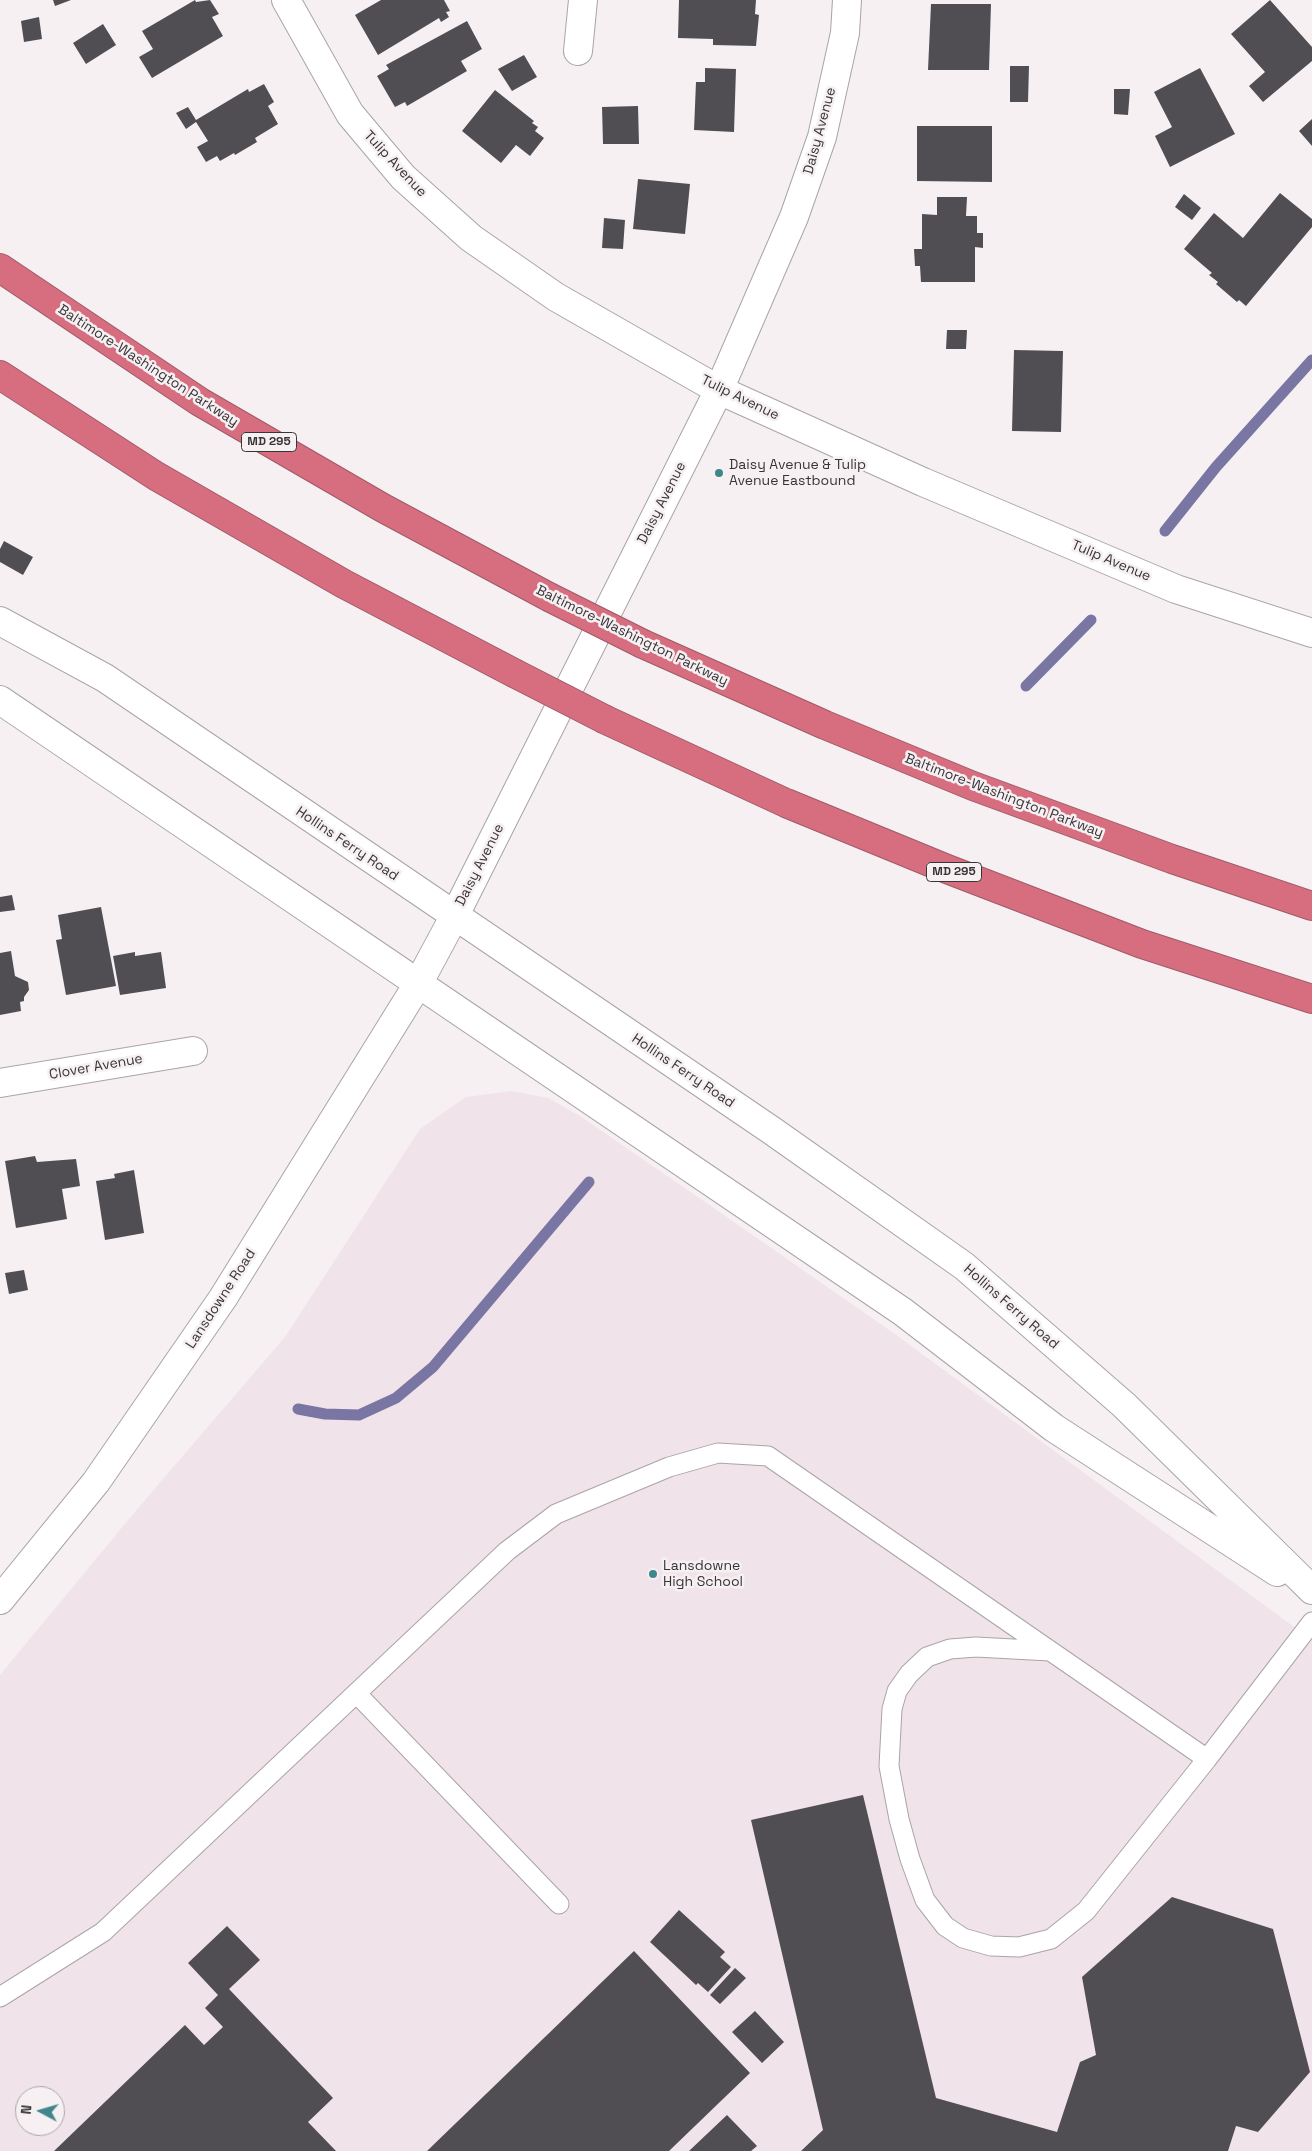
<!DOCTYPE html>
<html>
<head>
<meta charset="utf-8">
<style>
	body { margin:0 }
	#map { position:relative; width:1312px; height:2151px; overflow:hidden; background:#f6f0f3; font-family:"Space Grotesk",sans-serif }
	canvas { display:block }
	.north { position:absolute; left:15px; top:2086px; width:50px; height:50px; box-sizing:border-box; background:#f6f0f3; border:1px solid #aaa5a8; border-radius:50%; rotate:276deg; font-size:14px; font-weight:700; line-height:20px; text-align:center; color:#383537 }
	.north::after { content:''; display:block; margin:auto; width:18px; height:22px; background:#3f878d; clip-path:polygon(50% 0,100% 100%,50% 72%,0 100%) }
</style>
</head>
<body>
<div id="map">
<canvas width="1312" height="2151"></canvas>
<div class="north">N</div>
</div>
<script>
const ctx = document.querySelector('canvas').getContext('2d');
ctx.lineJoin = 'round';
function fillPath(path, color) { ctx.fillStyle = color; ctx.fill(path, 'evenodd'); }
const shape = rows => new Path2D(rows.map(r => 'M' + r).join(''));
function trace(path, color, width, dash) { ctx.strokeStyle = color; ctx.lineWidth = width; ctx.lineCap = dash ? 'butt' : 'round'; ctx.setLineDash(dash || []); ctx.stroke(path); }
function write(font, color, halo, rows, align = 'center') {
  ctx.font = font + ' "Space Grotesk",sans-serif'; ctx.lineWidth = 5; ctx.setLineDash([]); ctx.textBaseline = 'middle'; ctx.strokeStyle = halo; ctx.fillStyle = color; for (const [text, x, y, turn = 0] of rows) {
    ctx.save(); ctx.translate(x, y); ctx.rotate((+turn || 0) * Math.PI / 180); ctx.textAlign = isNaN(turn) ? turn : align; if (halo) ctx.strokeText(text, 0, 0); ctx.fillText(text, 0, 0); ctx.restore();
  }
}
fillPath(shape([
	[512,1091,548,1098,580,1116,721,1213,892,1332,1312,1640,1312,2151,0,2151,0,1675,138,1508,285,1337,420,1129,466,1097],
	[25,2096,55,2096,55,2126,25,2126]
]), '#f1e3ea');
trace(shape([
	[1165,531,1216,467,1312,360],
	[1026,686,1091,620],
	[298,1409,325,1414,359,1415,396,1398,433,1367,589,1182]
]), '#7a76a4', 11);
fillPath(shape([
	[53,0,71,0,55,6],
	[195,0,196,2,210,0,219,14,212,17,223,36,152,78,139,57,153,49,142,31],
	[381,0,444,0,450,11,446,12,449,17,441,22,439,18,378,55,355,15],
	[679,0,756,0,755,14,759,15,756,46,713,45,713,39,678,38],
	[1270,0,1312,47,1312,61,1263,102,1249,86,1265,72,1231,34],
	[931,4,991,4,989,70,928,70],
	[39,17,42,39,24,42,21,21],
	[467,21,482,49,461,61,467,71,407,106,405,102,395,107,377,76,389,69,386,65],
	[103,24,116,45,86,64,73,43],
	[524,55,537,77,512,91,498,69],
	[1010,66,1029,66,1028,102,1010,102],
	[705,68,736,69,734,132,694,130,696,82,705,82],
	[1200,68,1235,134,1170,167,1155,136,1172,127,1154,92],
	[264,84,274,102,268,106,278,124,255,138,257,142,235,155,234,153,220,161,217,156,206,162,197,147,208,141,196,122,186,129,176,113,188,107,196,120,248,89,249,92],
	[1114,89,1130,89,1128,115,1114,114],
	[495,90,534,121,532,123,538,127,535,131,544,138,530,156,516,145,501,163,462,131],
	[638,106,639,144,603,144,602,107],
	[1312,119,1312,146,1299,131],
	[917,126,992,126,992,182,917,181],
	[638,179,690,184,685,234,633,229],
	[1280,193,1312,219,1312,227,1246,306,1239,300,1237,302,1216,284,1218,282,1209,275,1212,273,1184,249,1214,213,1243,238],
	[1184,194,1201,208,1192,220,1175,207],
	[937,197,967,197,966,216,977,216,977,233,983,233,983,248,975,247,975,282,921,282,920,266,915,266,914,249,922,249,922,214,937,215],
	[604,218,625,220,623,249,602,248],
	[947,330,967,330,966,349,946,349],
	[1014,350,1063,351,1061,432,1012,431],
	[4,541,33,557,23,575,0,562,0,549],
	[12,895,15,910,0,912,0,897],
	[101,907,116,986,66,995,56,940,62,939,58,915],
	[11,951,15,976,28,982,29,990,24,997,24,1001,20,1002,21,1011,0,1015,0,953],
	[135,952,135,956,161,952,166,988,120,995,113,956],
	[35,1156,37,1162,76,1159,80,1186,62,1189,67,1219,16,1228,5,1161],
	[134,1170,144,1233,105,1240,96,1181,115,1178,114,1174],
	[24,1270,28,1290,9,1294,5,1273],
	[863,1795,936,2098,1057,2132,1080,2062,1096,2055,1082,1977,1172,1897,1273,1929,1310,2072,1258,2132,1236,2126,1228,2151,801,2151,823,2130,751,1820],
	[679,1910,725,1952,720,1957,731,1967,708,1992,698,1983,696,1985,650,1942],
	[227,1926,260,1960,229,1989,333,2098,308,2122,336,2151,54,2151,185,2025,204,2045,223,2027,205,2008,218,1995,188,1963],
	[634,1951,750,2073,669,2151,427,2151],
	[735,1968,746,1978,720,2004,710,1995],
	[755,2011,784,2042,762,2063,732,2032],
	[727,2115,757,2146,751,2151,689,2151]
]), '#514e53');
const lane = shape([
	[357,1694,559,1904],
	[1207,1759,1312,1622],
	[0,1997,103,1932,507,1551,556,1514,669,1467,718,1453,768,1456,1207,1759,1086,1911,1051,1939,1019,1947,991,1946,963,1938,945,1926,925,1900,910,1859,899,1819,889,1766,892,1709,897,1691,909,1674,927,1657,950,1649,976,1647,1050,1651]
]);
const street = shape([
	[286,0,350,114,403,177,471,238,556,297,719,390],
	[578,51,583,0],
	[0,1083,193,1051]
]);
const secondary = shape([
	[719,390,923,482,1176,589,1312,633],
	[0,621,105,678,771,1130,964,1266,1124,1405,1312,1590],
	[0,700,903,1312,1054,1428,1277,1572],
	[0,1600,96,1482,223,1298,418,984,454,917,719,390,794,217,822,137,845,33,847,0]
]);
const highway = shape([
	[0,268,200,402,383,508,549,597],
	[0,375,156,476,344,584,514,673],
	[643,644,825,725,973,786,1172,859,1312,906],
	[606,720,786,803,947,869,1142,944,1312,999]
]);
trace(lane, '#aaa4a7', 21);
trace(street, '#aaa4a7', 30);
trace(secondary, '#aaa4a7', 30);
trace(highway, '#9f5a66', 30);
trace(lane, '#fff', 19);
trace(street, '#fff', 28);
trace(secondary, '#fff', 28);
trace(highway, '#d66e80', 28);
const highwayBridge = shape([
	[549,597,643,644],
	[514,673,606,720]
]);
trace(highwayBridge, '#9f5a66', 30, []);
trace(highwayBridge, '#d66e80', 28);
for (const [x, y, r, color] of [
	[719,473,5,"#3f878d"],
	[653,1574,5,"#3f878d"]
]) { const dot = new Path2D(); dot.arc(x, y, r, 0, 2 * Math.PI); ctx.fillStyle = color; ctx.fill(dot); trace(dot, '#f6f0f3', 2); }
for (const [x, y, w] of [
	[269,442,55],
	[954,872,55]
]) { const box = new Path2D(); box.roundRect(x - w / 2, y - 9.5, w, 19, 4); ctx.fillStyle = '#f6f0f3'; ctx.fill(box); trace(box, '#383537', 1); }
write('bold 12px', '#383537', null, [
	["MD 295",269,442],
	["MD 295",954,872]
]);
write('14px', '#383537', '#f6f0f3', [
	["Daisy Avenue",820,131,-75],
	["Tulip Avenue",395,164,47],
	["Baltimore-Washington Parkway",148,366,33],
	["Tulip Avenue",740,398,26],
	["Daisy Avenue",662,503,-63],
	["Tulip Avenue",1111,561,23],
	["Baltimore-Washington Parkway",632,636,26],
	["Baltimore-Washington Parkway",1004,796,21],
	["Hollins Ferry Road",347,844,34],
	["Daisy Avenue",480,865,-63],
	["Clover Avenue",96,1067,-10],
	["Hollins Ferry Road",683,1071,34],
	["Lansdowne Road",221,1299,-57],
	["Hollins Ferry Road",1011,1307,41]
]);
write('14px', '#383537', '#f6f0f3', [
	["Daisy Avenue & Tulip",729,465],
	["Avenue Eastbound",729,481],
	["Lansdowne",663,1566],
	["High School",663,1582]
], 'left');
</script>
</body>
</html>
